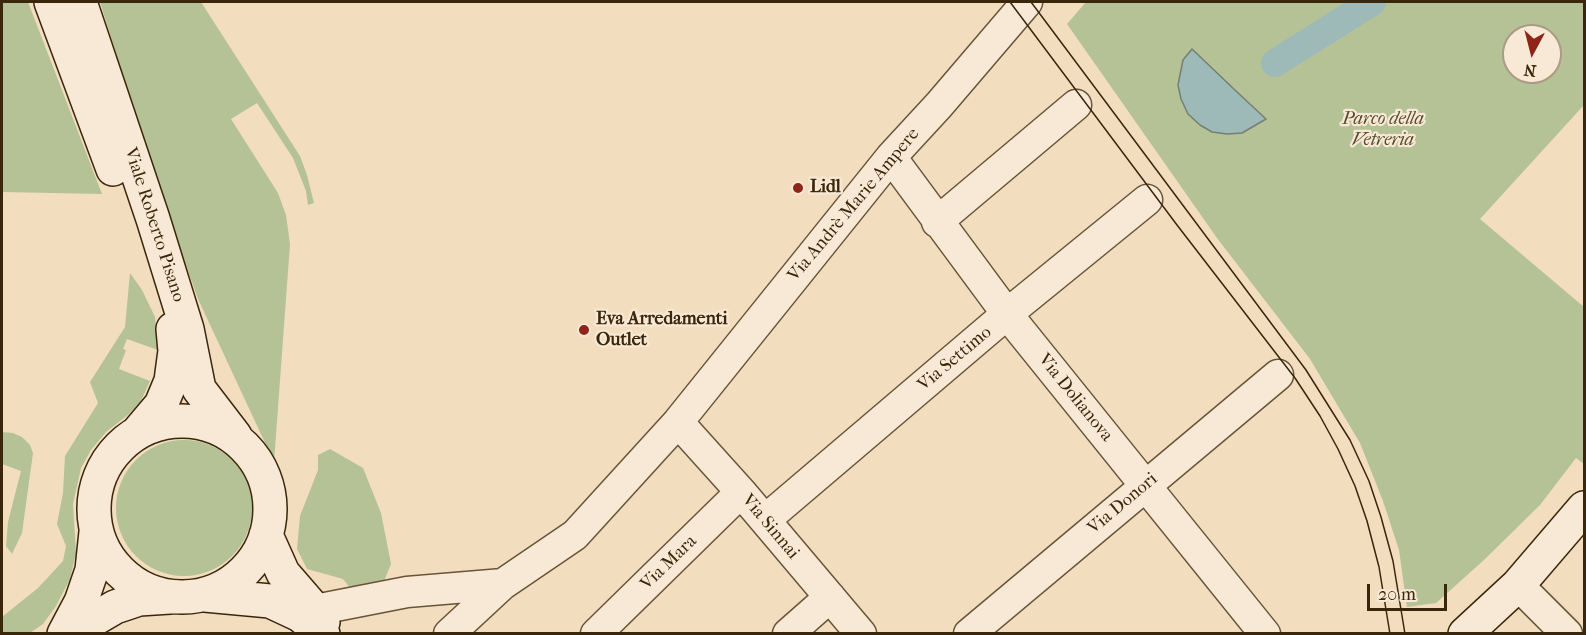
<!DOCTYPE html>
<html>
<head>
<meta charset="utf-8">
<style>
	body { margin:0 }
	#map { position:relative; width:1586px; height:635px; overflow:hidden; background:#f2ddbf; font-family:"IM FELL French Canon",serif }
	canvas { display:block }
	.frame { position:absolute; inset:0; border:3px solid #3a260b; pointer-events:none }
	.north { position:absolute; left:1502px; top:24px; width:60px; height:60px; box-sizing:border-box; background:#f7e9d5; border:2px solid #ab9b84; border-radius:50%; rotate:187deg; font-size:16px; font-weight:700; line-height:24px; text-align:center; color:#3a260b }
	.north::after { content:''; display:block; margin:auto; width:21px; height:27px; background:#8f2418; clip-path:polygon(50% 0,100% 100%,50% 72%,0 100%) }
	.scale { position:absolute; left:1367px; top:584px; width:80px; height:27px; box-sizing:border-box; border:3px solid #3a260b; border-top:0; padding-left:8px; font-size:18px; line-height:21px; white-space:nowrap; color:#3a260b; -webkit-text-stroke:4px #f7e9d5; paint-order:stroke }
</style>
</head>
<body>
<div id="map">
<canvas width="1586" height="635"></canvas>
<div class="frame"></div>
<div class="north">N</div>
<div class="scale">20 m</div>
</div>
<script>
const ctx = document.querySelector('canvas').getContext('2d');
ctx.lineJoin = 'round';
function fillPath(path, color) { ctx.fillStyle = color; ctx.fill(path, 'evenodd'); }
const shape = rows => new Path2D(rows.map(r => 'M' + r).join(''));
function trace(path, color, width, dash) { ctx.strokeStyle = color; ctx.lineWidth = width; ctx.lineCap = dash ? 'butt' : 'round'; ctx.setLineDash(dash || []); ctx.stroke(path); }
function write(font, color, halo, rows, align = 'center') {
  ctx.font = font + ' "IM FELL French Canon",serif'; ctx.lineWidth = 4.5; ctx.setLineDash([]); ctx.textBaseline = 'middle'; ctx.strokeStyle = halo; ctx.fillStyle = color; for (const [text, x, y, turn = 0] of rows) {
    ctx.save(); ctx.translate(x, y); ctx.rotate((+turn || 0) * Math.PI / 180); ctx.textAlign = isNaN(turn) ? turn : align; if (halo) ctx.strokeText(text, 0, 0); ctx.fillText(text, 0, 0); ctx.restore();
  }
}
fillPath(shape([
	[2,2,28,2,102,194,2,192],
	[100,2,201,2,300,156,307,175,314,203,308,205,306,191,293,158,257,103,231,119,278,193,286,215,290,244,274,462,198,299,150,163],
	[1086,2,1584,2,1584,105,1480,219,1584,307,1584,464,1576,458,1540,505,1484,560,1436,603,1407,607,1399,550,1383,501,1360,443,1310,359,1217,238,1067,24],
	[1514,36,1550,36,1550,72,1514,72],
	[130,273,142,290,155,317,158,350,127,339,123,349,126,350,119,369,150,381,141,401,129,414,106,432,91,450,81,468,73,504,76,553,70,579,56,606,43,624,30,633,2,634,2,617,38,588,63,561,66,546,57,524,63,493,65,456,98,403,90,382,125,327],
	[2,432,13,433,22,437,30,445,33,453,22,533,12,554,6,546,8,522,21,471,2,464],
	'116 508a68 68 0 1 1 136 0a68 68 0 1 1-136 0Z',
	[330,449,363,468,381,513,391,564,384,581,354,593,343,579,307,569,297,549,300,516,318,470,318,455]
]), '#b4c296');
const water = shape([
	[1192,49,1237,92,1266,119,1242,133,1227,134,1212,132,1200,125,1188,114,1181,99,1178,85,1183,60,1192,49]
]);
fillPath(water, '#9dbab9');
trace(water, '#757f73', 1.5);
trace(shape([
	[1275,63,1372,2]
]), '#9dbab9', 28);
const street = shape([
	[891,157,1007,314,1265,634],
	[937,222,1076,105],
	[678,422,741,492,861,634],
	[765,520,1007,314,1147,200],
	[1518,585,1567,634],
	[315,610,407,592,503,584],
	[449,634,503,584,575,535,678,422,891,157,939,105,1027,2],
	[596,634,741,492],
	[788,634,830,597],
	[969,634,1278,375]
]);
const secondary = shape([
	[51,2,113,169],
	[80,2,153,219,187,329,199,389,235,436],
	'94 509a88 88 0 1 1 176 0a88 88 0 1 1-176 0Z',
	[139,431,161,405,171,381,175,351,173,329],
	[266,535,283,573,315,610,323,622],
	[205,595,270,601,300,615,323,634],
	[64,634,81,602,92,570,96,532],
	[69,634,115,607,139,599,170,597],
	[1465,634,1518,585,1584,508]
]);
trace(street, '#685438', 33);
trace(secondary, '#3a260b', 36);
trace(street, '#f7e9d5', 30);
trace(secondary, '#f7e9d5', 33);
trace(shape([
	[1010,2,1177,225,1295,378,1320,416,1338,449,1355,486,1367,521,1379,567,1390,634],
	[1031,2,1306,370,1350,440,1369,481,1381,517,1393,561,1405,634]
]), '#3a260b', 1.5);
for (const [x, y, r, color] of [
	[798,188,6,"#8f2418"],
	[584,330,6,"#8f2418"]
]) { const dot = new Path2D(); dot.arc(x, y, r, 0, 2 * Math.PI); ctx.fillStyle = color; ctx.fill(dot); trace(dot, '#f7e9d5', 2); }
write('italic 18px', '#584d2e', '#f7e9d5', [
	["Parco della",1383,120],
	["Vetreria",1383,141]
]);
write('bold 18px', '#3a260b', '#f7e9d5', [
	["Lidl",810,188],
	["Eva Arredamenti",596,320],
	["Outlet",596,341]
], 'left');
write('18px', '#3a260b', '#f7e9d5', [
	["Via Andrè Marie Ampere",854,205,-50],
	["Viale Roberto Pisano",154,225,72],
	["Via Settimo",955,359,-40],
	["Via Dolianova",1075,398,51],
	["Via Donori",1123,504,-40],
	["Via Sinnai",770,527,50],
	["Via Mara",669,563,-44]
]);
</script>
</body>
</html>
